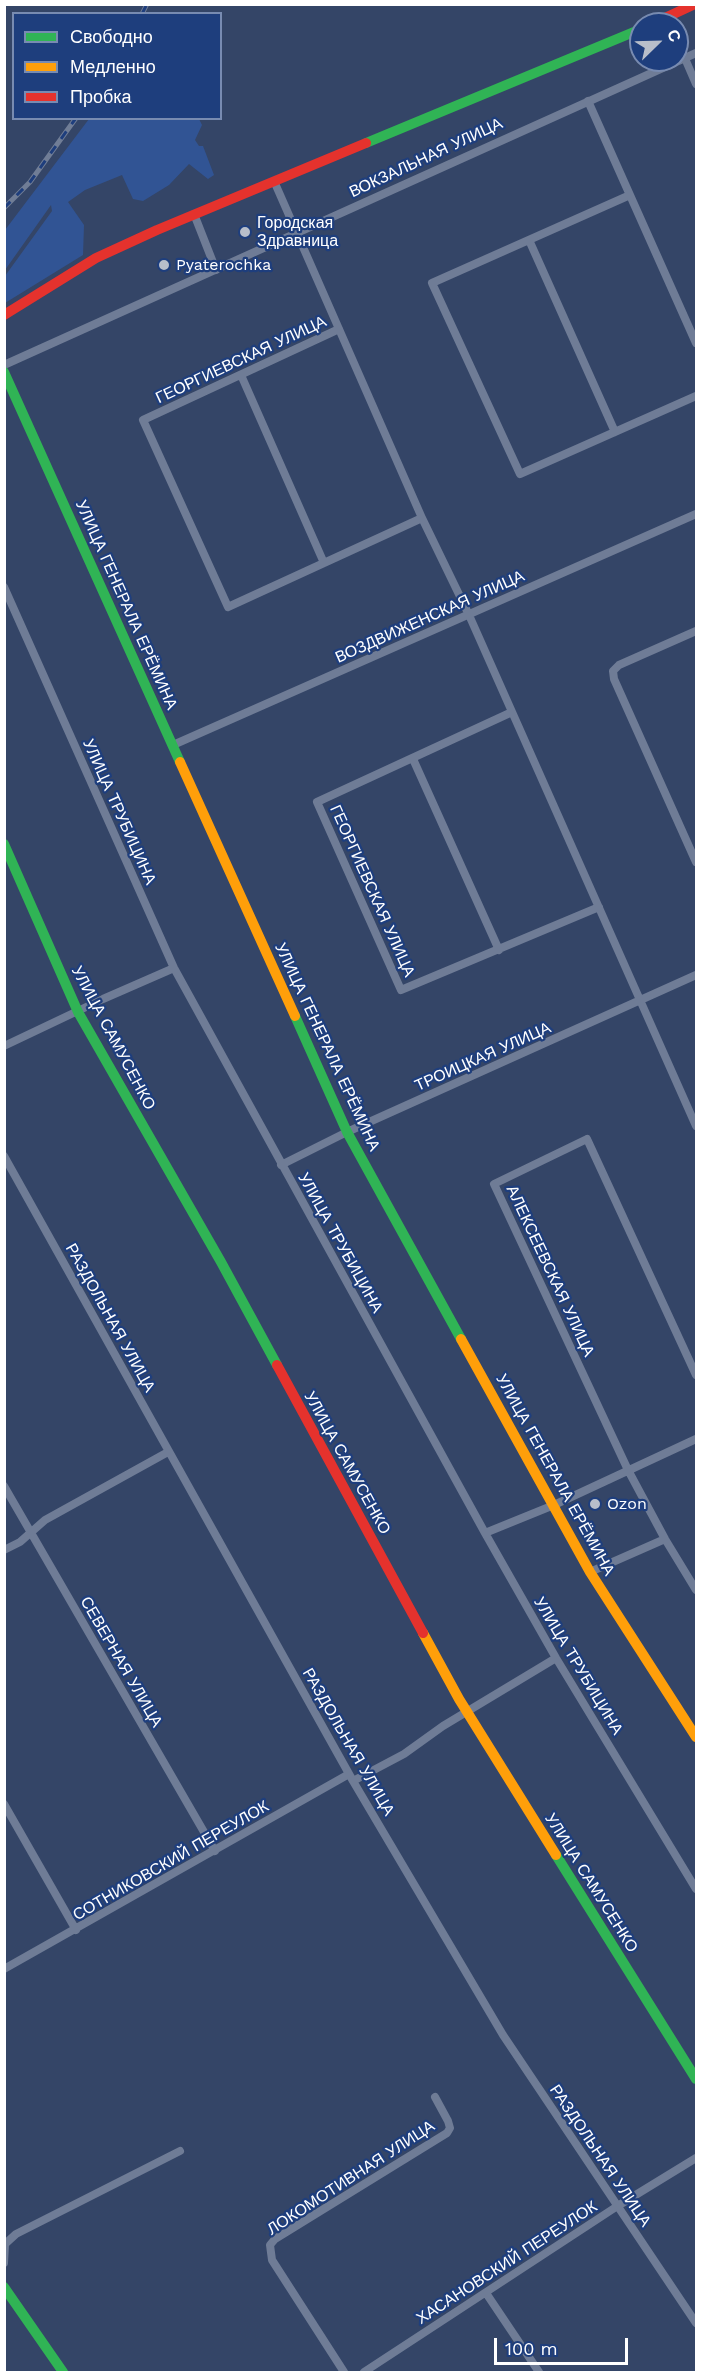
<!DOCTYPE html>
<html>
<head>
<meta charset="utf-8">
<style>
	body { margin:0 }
	#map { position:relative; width:701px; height:2377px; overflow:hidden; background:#344567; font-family:"Work Sans",sans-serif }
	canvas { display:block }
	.frame { position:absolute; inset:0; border:6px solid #fff; pointer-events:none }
	.legend { position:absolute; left:12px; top:12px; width:210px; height:108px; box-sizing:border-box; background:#1e3e7d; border:2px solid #788bb1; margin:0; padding:8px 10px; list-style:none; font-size:18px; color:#fff }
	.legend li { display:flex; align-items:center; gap:12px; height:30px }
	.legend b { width:30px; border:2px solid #788bb1 }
	.north { position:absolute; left:629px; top:12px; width:60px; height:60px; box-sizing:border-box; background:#1e3e7d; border:2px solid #788bb1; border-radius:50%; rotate:67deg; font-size:16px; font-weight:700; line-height:24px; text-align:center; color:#fff }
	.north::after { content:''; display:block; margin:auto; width:21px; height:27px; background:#b8beca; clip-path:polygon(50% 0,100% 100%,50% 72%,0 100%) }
	.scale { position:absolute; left:494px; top:2338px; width:134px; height:27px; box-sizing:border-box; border:3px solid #fff; border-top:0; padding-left:8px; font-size:18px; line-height:21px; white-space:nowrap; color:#fff; -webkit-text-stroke:4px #1e3e7d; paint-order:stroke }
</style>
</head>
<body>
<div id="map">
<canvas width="701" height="2377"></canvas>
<div class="frame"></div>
<ul class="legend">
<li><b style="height:8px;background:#30b455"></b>Свободно</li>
<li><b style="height:8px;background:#ff9f0a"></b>Медленно</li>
<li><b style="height:8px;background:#e5322d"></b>Пробка</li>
</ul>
<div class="north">С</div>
<div class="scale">100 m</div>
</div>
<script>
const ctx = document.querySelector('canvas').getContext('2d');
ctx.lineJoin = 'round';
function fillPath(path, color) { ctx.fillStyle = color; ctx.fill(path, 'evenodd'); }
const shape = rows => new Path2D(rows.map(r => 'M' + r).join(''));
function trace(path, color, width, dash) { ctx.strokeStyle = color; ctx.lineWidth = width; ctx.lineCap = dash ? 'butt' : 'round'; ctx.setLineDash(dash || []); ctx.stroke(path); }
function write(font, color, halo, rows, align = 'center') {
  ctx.font = font + ' "Work Sans",sans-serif'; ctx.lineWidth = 4.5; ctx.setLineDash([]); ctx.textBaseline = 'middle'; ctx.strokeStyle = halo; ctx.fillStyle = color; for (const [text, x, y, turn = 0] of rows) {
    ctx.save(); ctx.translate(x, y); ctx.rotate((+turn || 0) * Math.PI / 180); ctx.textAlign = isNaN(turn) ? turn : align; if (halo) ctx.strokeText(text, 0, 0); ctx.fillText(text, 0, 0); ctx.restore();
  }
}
fillPath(shape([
	[89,119,199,119,202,125,195,140,199,146,203,146,214,175,208,179,189,164,169,185,143,201,133,199,122,175,85,190,68,202,84,225,83,255,5,303,5,276,52,211,51,205,5,270,5,230]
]), '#315494');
trace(shape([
	[677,40,696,84],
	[588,101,696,343],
	[274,181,422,518,469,615,696,1126],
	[630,195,432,283,520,474,696,396],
	[194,214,216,270],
	[529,240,615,432],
	[339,329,143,420,228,607,422,518],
	[4,365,696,53],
	[241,375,324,563],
	[4,587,174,968,485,1533,556,1658,696,1889],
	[696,631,619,665,613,671,614,679,696,862],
	[512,712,317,802,401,990,599,907],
	[173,745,696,514],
	[413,759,499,950],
	[4,1046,103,999,174,968],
	[4,1156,353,1781,503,2035,696,2323],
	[281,1165,347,1132,696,975],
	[696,1375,587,1139,494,1184,628,1470,665,1539,696,1590],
	[4,1486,215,1851],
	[485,1533,554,1505,696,1439],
	[4,1550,20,1542,45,1520,168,1452],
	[590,1572,665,1539],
	[353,1781,404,1754,443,1726,556,1658],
	[4,1804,76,1930],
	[4,1969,349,1774],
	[4,2263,5,2244,16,2234,180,2151],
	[486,2293,539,2372],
	[344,2372,272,2260,270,2245,275,2239,447,2133,450,2128,448,2121,435,2097],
	[364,2372,616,2207,696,2158]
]), '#6f7c96', 8);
trace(shape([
	[366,143,641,29],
	[4,372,180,762],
	[4,844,78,1012,221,1262,277,1365],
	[295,1016,347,1132,461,1339],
	[556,1855,696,2079],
	[4,2287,63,2372]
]), '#30b455', 10);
trace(shape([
	[180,762,295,1016],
	[461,1339,590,1572,696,1737],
	[423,1633,459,1699,556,1855]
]), '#ff9f0a', 10);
trace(shape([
	[652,24,695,4],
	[4,315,96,258,157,230,366,143],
	[277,1365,423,1633]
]), '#e5322d', 10);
const rail = shape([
	[142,14,147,4],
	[4,208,30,182,76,118]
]);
trace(rail, '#707d96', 5);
trace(rail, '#1e3e7d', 3, [9]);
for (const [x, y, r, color] of [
	[245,232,6,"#b8beca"],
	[164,265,6,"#b8beca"],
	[595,1504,6,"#b8beca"]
]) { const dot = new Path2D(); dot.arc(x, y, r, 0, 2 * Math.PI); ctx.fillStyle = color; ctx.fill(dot); trace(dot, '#1e3e7d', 2); }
write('16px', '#fff', '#1e3e7d', [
	["ВОКЗАЛЬНАЯ УЛИЦА",426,158,-25],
	["ГЕОРГИЕВСКАЯ УЛИЦА",241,360,-25],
	["УЛИЦА ГЕНЕРАЛА ЕРЁМИНА",126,605,66],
	["ВОЗДВИЖЕНСКАЯ УЛИЦА",430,617,-24],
	["УЛИЦА ТРУБИЦИНА",119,812,66],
	["ГЕОРГИЕВСКАЯ УЛИЦА",372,891,66],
	["УЛИЦА САМУСЕНКО",113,1038,62],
	["УЛИЦА ГЕНЕРАЛА ЕРЁМИНА",327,1047,65],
	["ТРОИЦКАЯ УЛИЦА",483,1057,-24],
	["УЛИЦА ТРУБИЦИНА",340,1243,61],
	["АЛЕКСЕЕВСКАЯ УЛИЦА",550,1271,65],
	["РАЗДОЛЬНАЯ УЛИЦА",110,1318,61],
	["УЛИЦА САМУСЕНКО",347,1463,61],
	["УЛИЦА ГЕНЕРАЛА ЕРЁМИНА",555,1475,61],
	["СЕВЕРНАЯ УЛИЦА",121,1662,60],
	["УЛИЦА ТРУБИЦИНА",578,1666,59],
	["РАЗДОЛЬНАЯ УЛИЦА",348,1742,60],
	["СОТНИКОВСКИЙ ПЕРЕУЛОК",171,1861,-30],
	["УЛИЦА САМУСЕНКО",591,1883,58],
	["РАЗДОЛЬНАЯ УЛИЦА",600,2156,56],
	["ЛОКОМОТИВНАЯ УЛИЦА",351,2178,-33],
	["ХАСАНОВСКИЙ ПЕРЕУЛОК",507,2263,-33]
]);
write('16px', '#fff', '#1e3e7d', [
	["Городская",257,223],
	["Здравница",257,241],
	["Pyaterochka",176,265],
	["Ozon",607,1504]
], 'left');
</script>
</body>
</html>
